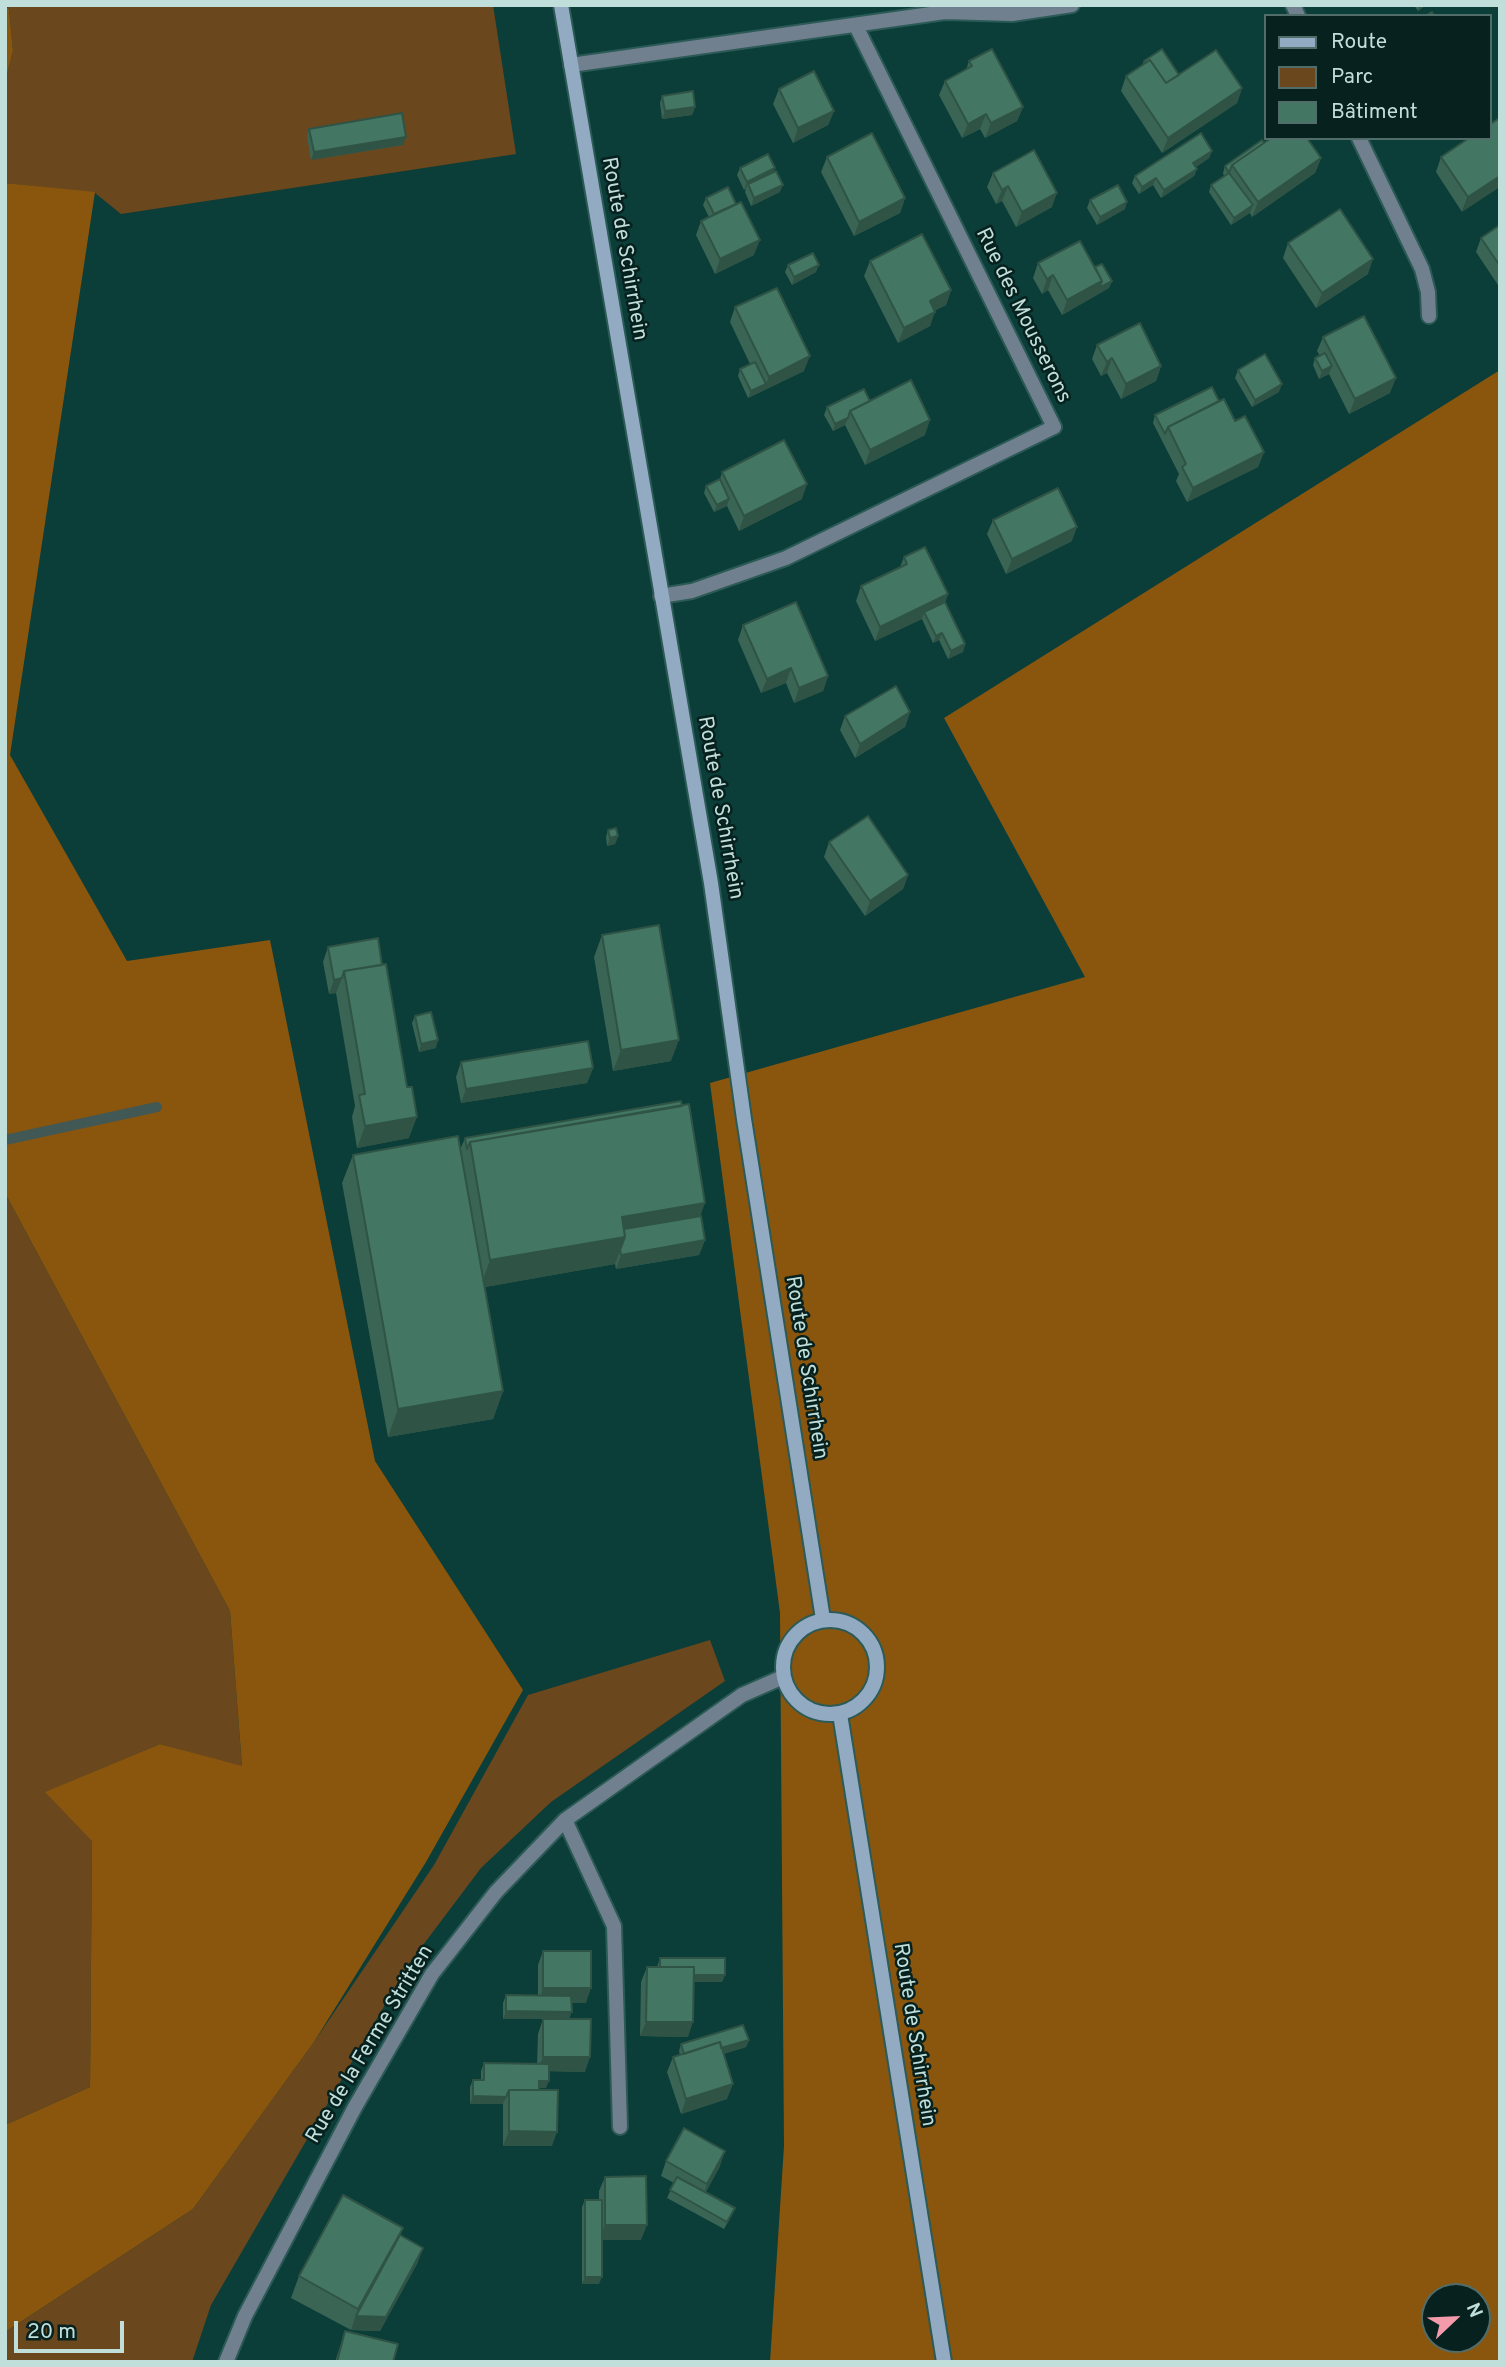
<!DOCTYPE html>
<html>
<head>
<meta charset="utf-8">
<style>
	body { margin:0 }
	#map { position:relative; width:1505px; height:2367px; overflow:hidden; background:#0b3d39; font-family:Overpass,sans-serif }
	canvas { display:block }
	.frame { position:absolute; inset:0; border:7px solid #c0deda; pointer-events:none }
	.legend { position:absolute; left:1264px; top:14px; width:228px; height:126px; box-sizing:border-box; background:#07211f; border:2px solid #516d6a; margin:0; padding:9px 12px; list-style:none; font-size:21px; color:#c0deda }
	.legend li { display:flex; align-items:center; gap:14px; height:35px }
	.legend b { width:35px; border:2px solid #516d6a }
	.north { position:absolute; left:1421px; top:2283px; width:70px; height:70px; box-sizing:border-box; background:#07211f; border:2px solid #516d6a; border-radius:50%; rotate:67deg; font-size:19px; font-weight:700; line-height:28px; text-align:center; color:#c0deda }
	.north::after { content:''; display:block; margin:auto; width:24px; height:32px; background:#f39aab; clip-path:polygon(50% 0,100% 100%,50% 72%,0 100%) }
	.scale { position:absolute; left:14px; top:2321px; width:110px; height:32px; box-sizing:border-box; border:4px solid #c0deda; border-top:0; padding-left:9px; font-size:21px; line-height:24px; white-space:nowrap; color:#c0deda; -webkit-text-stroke:5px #07211f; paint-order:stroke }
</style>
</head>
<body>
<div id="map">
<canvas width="1505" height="2367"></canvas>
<div class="frame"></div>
<ul class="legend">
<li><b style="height:9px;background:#92aac2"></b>Route</li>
<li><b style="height:19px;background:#6a471d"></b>Parc</li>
<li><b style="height:19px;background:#437663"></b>Bâtiment</li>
</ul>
<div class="north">N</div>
<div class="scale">20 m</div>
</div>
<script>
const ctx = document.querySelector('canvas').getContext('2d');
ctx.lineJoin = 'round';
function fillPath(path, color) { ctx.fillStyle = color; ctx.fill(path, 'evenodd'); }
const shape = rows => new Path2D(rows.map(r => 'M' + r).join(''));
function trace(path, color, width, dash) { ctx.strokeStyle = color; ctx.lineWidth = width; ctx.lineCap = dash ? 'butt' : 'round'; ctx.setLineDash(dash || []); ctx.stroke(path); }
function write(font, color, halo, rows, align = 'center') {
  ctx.font = font + ' Overpass,sans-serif'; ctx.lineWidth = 5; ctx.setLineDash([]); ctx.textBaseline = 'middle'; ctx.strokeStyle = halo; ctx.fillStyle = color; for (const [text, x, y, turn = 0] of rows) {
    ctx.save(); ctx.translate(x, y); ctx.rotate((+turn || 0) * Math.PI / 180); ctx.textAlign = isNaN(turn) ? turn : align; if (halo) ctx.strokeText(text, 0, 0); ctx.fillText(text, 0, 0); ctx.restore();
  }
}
fillPath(shape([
	[493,5,516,154,121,214,95,193,5,183,5,82,13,51,9,9,5,5],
	[5,1193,230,1611,242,1767,160,1744,46,1792,92,1840,90,2087,5,2125],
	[710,1640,725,1681,551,1802,481,1868,408,1965,211,2305,192,2362,5,2362,5,2332,193,2209,314,2042,434,1865,528,1695]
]), '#6a471d');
fillPath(shape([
	[5,6,9,9,13,51,5,82],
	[5,183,95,192,10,755,127,961,270,940,375,1461,523,1690,426,1862,314,2042,193,2209,5,2332,5,2125,90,2087,92,1841,45,1792,160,1744,242,1766,230,1611,5,1193],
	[1500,370,1500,2362,770,2362,784,2146,780,1613,710,1083,1085,977,944,718],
	[1435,2297,1477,2297,1477,2339,1435,2339]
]), '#8a560e');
trace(shape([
	[5,1140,157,1107]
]), '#415855', 10);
const street = shape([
	[1293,5,1298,16],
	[571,65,945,12,1012,14,1072,5],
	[1359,138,1422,269,1428,292,1429,316],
	[661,596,692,591,786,558,1054,427,856,26],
	[565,1820,614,1926,620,2127],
	[226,2362,245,2316,355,2107,432,1974,496,1892,565,1820,742,1695,783,1677]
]);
const secondary = shape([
	[561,5,711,883,744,1119,823,1619],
	'783 1667a47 47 0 1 1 94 0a47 47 0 1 1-94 0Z',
	[840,1714,944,2362]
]);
trace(street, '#2c5a56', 18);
trace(secondary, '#2c5a56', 18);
trace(street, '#71808f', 14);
trace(secondary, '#92aac2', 14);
fillPath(shape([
	[1414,5,1426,5,1418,11],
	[969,61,1023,107,1017,121,985,138,980,129,962,138,939,95,945,81,966,70],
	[1144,61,1179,75,1242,88,1237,103,1162,153,1121,91,1126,76,1142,65],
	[779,89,834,111,828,125,793,143,773,104],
	[662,96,695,107,692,115,662,119,660,103],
	[1498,119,1462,212,1436,172,1441,157],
	[309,129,403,145,311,160,307,136],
	[1264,143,1321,158,1315,173,1252,217,1250,213,1231,225,1209,192,1211,185,1224,176,1223,173,1225,166],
	[1212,151,1209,158,1196,167,1197,169,1194,176,1161,198,1153,185,1139,194,1132,183,1135,176],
	[827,157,905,198,900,213,854,236,821,172],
	[740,168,773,172,780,192,751,206,745,192,746,189,744,190,737,175],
	[993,173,1052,207,1016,227,1002,201,996,204,987,187],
	[706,198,754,255,715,274,696,235,701,221,709,217,703,205],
	[1090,200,1125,209,1097,225,1087,208],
	[1500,225,1500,288,1476,252,1481,238],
	[1288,243,1368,274,1316,308,1283,258],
	[870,261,951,290,946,305,935,310,930,326,898,343,864,276],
	[1038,263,1095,267,1112,281,1109,288,1062,315,1048,290,1042,294,1033,278],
	[788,265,816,272,792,285,785,272],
	[735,307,804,371,748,398,738,376,740,369,750,364,730,322],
	[1323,337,1390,393,1349,414,1329,374,1319,379,1313,365,1315,358,1320,356,1317,351],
	[1097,345,1161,366,1156,381,1121,399,1107,373,1101,376,1092,359],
	[1238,370,1279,392,1252,407,1235,378],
	[870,401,925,435,865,465,845,425,833,431,824,415,827,407],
	[1219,401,1264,452,1258,467,1187,502,1176,481,1179,474,1153,423,1155,415],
	[722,472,802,499,739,531,727,506,714,512,704,493,706,486,720,479],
	[993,520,1072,541,1006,574,987,534],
	[904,557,948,594,945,602,965,644,963,652,948,659,939,640,933,643,922,619,875,641,856,601,861,586,900,567],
	[743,625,828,676,823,691,794,703,786,683,761,693,738,640],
	[910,712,905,727,855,758,840,730,845,716],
	[608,830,618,836,615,844,607,846,606,837],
	[829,842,908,875,903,889,865,916,824,857],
	[602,935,671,1061,613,1071,594,957],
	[378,938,409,1138,357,1148,352,1117,355,1106,336,993,329,994,323,962,328,947],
	[415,1016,436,1048,419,1052,412,1023],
	[461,1062,593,1068,587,1083,461,1103,456,1077],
	[465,1138,700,1216,705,1240,699,1255,616,1269,615,1264,485,1287,503,1391,493,1419,388,1437,342,1183,353,1155,460,1150],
	[543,1951,586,2003,572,2003,569,2019,585,2072,549,2071,546,2088,539,2088,552,2146,503,2146,503,2104,470,2104,470,2087,473,2080,481,2080,481,2071,484,2063,537,2064,538,2034,543,2019,503,2019,503,2003,506,1995,538,1995,538,1965],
	[660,1958,725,1975,722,1982,693,1982,688,2037,640,2036,641,1982,647,1967,657,1967],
	[749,2040,746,2047,723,2054,727,2099,681,2114,667,2072,673,2057,680,2055,679,2051,681,2044],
	[666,2161,720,2166,706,2192,732,2215,724,2229,667,2198,674,2183,661,2176],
	[605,2177,641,2240,602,2240,599,2284,582,2284,582,2207,585,2200,599,2200,599,2191],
	[403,2228,400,2235,418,2262,380,2331,351,2330,291,2298,299,2276],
	[345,2331,393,2362,335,2362]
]), '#3a6555');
fillPath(shape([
	[1420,5,1426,5,1418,11],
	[1242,88,1237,103,1162,153,1168,138],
	[695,107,692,115,662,119,665,111],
	[1023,107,1017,121,985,138,991,123],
	[834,111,828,125,793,143,798,128],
	[986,114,980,129,962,138,968,124],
	[406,137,403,145,311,160,314,152],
	[1212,151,1209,158,1190,171,1193,163],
	[1321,158,1315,173,1252,217,1258,202],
	[775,168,772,176,748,184,746,188,744,190,747,182],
	[1197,169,1194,176,1161,198,1164,190],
	[1500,176,1500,187,1462,212,1468,197],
	[1156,178,1153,185,1139,194,1142,187],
	[783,185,780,192,751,206,754,198],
	[1008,186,1002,201,996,204,1002,190],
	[1057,193,1052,207,1016,227,1022,212],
	[905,198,900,213,854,236,859,222],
	[1127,202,1125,209,1097,225,1100,217],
	[1253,205,1250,213,1231,225,1234,218],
	[760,240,754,255,715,274,720,259],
	[1373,259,1368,274,1316,308,1322,293],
	[819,265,816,272,792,285,794,277],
	[1053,275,1048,290,1042,294,1047,279],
	[1102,281,1112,281,1109,288,1062,315,1067,300],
	[951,290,946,305,925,316,930,301],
	[935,312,930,326,898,343,904,328],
	[810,356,804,371,748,398,751,391,766,384,769,377],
	[1112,358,1107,373,1101,376,1107,362],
	[1161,366,1156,381,1121,399,1126,384],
	[1332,366,1329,374,1319,379,1322,371],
	[1396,378,1390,393,1349,414,1355,399],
	[1282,384,1279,392,1252,407,1255,400],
	[848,418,845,425,833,431,835,424],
	[930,420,925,435,865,465,870,450],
	[1264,452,1258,467,1187,502,1193,488],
	[807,484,802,499,739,531,744,516],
	[729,499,727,506,714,512,717,505],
	[1077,527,1072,541,1006,574,1012,559],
	[948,594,943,609,924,612,922,619,875,641,880,627],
	[942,633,939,640,933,643,936,636],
	[965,644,963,652,948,659,951,651],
	[791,668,786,683,761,693,767,679],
	[828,676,823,691,794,703,799,688],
	[910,712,905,727,855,758,860,744],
	[618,836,615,844,607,846,610,838],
	[908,875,903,889,865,916,870,901],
	[342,978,336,993,329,994,334,980],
	[438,1040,436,1048,419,1052,421,1044],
	[679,1040,671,1061,613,1071,621,1050],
	[593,1068,587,1083,461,1103,466,1089],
	[417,1117,409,1138,357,1148,365,1126],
	[705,1203,695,1231,623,1243,615,1264,480,1288,490,1260,622,1217],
	[705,1240,699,1255,616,1269,621,1255],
	[503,1391,493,1419,388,1437,398,1409],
	[660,1974,725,1975,722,1982,657,1982],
	[543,1988,591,1988,586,2003,538,2003],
	[506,2011,572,2012,569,2019,503,2019],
	[646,2022,693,2022,688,2037,640,2036],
	[749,2040,746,2047,683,2067,686,2059],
	[543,2057,590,2057,585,2072,537,2071],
	[539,2081,549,2081,546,2088,536,2088],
	[733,2084,727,2099,681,2114,686,2099],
	[473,2096,506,2097,503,2104,470,2104],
	[509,2131,557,2132,552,2146,503,2146],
	[725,2151,720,2166,702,2199,707,2184],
	[605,2225,647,2225,641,2240,599,2240],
	[403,2228,395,2250,423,2248,418,2262,380,2331,351,2330,358,2309],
	[585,2277,602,2277,599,2284,582,2284]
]), '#2f5345');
const building = shape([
	[1432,12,1434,16,1425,16,1432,12],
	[992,49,1023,107,991,123,986,114,968,124,945,81,972,66,969,61,992,49],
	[1162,49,1179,75,1166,83,1150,60,1145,63,1144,61,1162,49],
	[1216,50,1242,88,1168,138,1126,76,1150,60,1166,83,1216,50],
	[814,71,834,111,798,128,779,89,814,71],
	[693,91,695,107,665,111,662,96,693,91],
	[402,113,406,137,314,152,309,129,402,113],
	[1498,119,1500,122,1500,176,1468,197,1441,157,1469,138,1489,138,1489,125,1498,119],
	[872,133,905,198,859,222,827,157,872,133],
	[1201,133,1212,151,1193,163,1197,169,1164,190,1156,178,1142,187,1135,176,1201,133],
	[1271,138,1307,138,1321,158,1258,202,1232,165,1271,138],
	[1262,140,1264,143,1232,165,1229,173,1253,205,1234,218,1211,185,1229,173,1225,166,1262,140],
	[1034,150,1057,193,1022,212,1008,186,1002,190,993,173,1034,150],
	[768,154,775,168,747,182,740,168,768,154],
	[776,171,783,185,754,198,748,184,776,171],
	[1118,185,1127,202,1100,217,1090,200,1118,185],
	[728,187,736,204,714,214,706,198,728,187],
	[741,202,760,240,720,259,701,221,741,202],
	[1340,209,1373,259,1322,293,1288,243,1340,209],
	[1500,225,1500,266,1481,238,1500,225],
	[922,234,951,290,930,301,935,312,904,328,870,261,922,234],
	[1080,241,1102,281,1067,300,1053,275,1047,279,1038,263,1080,241],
	[813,253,819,265,794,277,788,265,813,253],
	[1102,264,1112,281,1099,288,1102,281,1095,267,1102,264],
	[777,288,810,356,769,377,735,307,777,288],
	[1364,316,1396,378,1355,399,1323,337,1364,316],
	[1140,323,1161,366,1126,384,1112,358,1107,362,1097,345,1140,323],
	[1325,353,1332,366,1322,371,1315,358,1325,353],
	[1265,354,1282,384,1255,400,1238,370,1265,354],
	[755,362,766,384,751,391,740,369,755,362],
	[911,380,930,420,870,450,850,411,911,380],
	[1212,387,1219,401,1168,427,1165,434,1155,415,1212,387],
	[864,389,870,401,850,411,848,418,835,424,827,407,864,389],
	[1224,399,1235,421,1245,416,1264,452,1193,488,1182,467,1186,464,1168,427,1224,399],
	[784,440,807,484,744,516,722,472,784,440],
	[720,479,729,499,717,505,706,486,720,479],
	[1058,488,1077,527,1012,559,993,520,1058,488],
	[925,547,948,594,880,627,861,586,907,564,904,557,925,547],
	[796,602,828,676,799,688,791,668,767,679,743,625,796,602],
	[945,602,965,644,951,651,942,633,936,636,924,612,945,602],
	[896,686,910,712,860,744,845,716,896,686],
	[868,816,908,875,870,901,829,842,868,816],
	[616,828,618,836,610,838,608,830,616,828],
	[659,925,679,1040,621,1050,602,935,659,925],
	[378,938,382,965,344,971,342,978,334,980,328,947,378,938],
	[386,964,407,1087,412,1087,417,1117,365,1126,359,1095,365,1094,344,971,386,964],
	[431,1012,438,1040,421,1044,415,1016,431,1012],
	[588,1041,593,1068,466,1089,461,1062,588,1041],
	[681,1101,682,1106,470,1142,467,1149,465,1138,681,1101],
	[689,1104,705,1203,622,1217,625,1237,490,1260,470,1142,689,1104],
	[458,1136,503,1391,398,1409,353,1155,458,1136],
	[701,1216,705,1240,621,1255,620,1250,625,1237,624,1229,701,1216],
	[543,1951,591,1951,591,1988,543,1988,543,1951],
	[660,1958,725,1958,725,1975,694,1975,694,1967,660,1967,660,1958],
	[647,1967,694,1967,693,2022,646,2022,647,1967],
	[506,1995,571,1996,572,2012,506,2011,506,1995],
	[543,2019,591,2019,590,2057,543,2057,543,2019],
	[743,2025,749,2040,721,2048,720,2042,684,2054,681,2044,743,2025],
	[720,2042,733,2084,686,2099,673,2057,720,2042],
	[484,2063,549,2064,549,2081,539,2081,539,2090,509,2090,506,2097,473,2096,473,2080,484,2080,484,2063],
	[509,2090,558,2090,557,2132,509,2131,509,2090],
	[684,2128,725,2151,707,2184,666,2161,684,2128],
	[646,2176,647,2225,605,2225,605,2177,646,2176],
	[677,2177,735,2208,727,2222,670,2190,677,2177],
	[343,2195,403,2228,358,2309,299,2276,343,2195],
	[585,2200,602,2200,602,2277,585,2277,585,2200],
	[400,2235,423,2248,386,2317,356,2316,400,2235],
	[345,2331,398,2344,393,2362,337,2362,345,2331]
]);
fillPath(building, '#437663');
trace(building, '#2f5345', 2);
write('21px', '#c0deda', '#07211f', [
	["Route de Schirrhein",623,249,80],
	["Rue des Mousserons",1022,316,64],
	["Route de Schirrhein",719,808,80],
	["Route de Schirrhein",805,1368,81],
	["Route de Schirrhein",913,2035,81],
	["Rue de la Ferme Stritten",371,2045,-59]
]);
</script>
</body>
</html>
